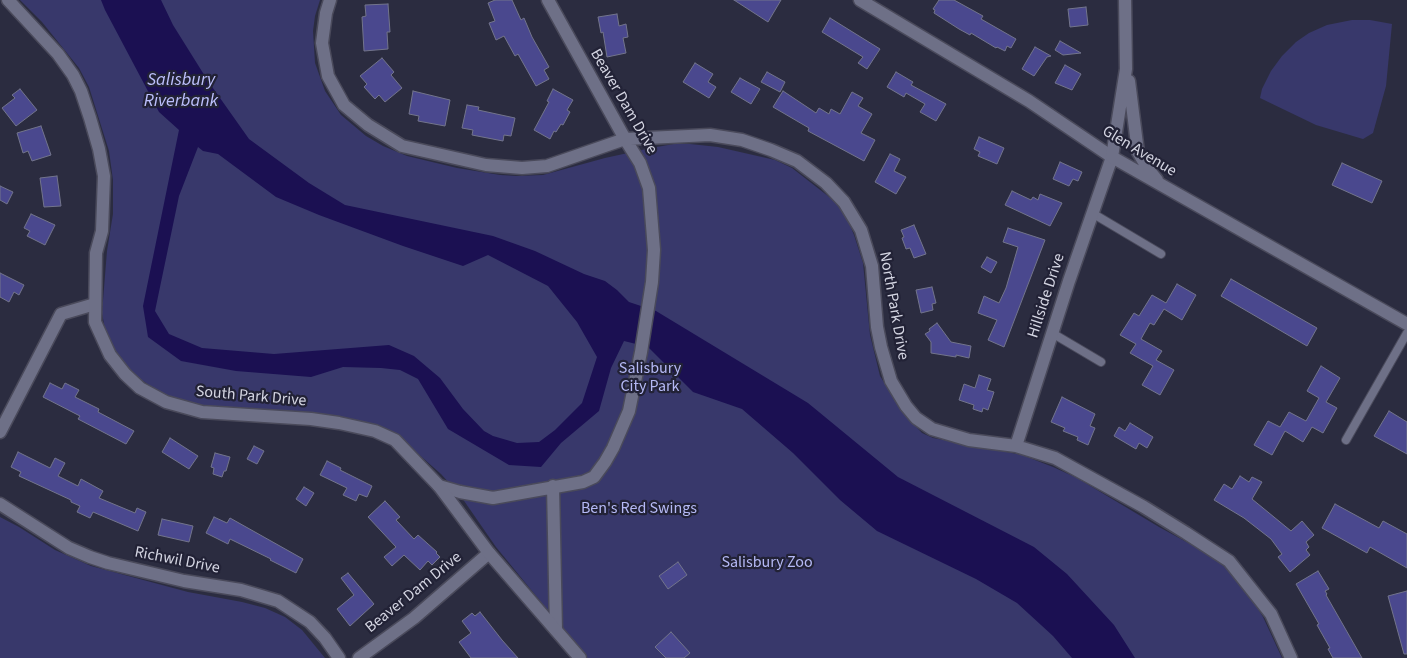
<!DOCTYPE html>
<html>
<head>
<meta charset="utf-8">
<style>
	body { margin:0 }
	canvas { display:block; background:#2b2c40 }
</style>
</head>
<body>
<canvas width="1407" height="658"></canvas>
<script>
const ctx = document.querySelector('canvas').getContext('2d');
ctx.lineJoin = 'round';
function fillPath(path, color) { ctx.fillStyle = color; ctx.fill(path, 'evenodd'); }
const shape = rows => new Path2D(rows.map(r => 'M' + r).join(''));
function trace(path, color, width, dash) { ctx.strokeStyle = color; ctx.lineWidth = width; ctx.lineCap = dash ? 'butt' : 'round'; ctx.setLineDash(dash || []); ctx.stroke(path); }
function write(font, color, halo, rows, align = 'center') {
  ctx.font = font + ' "Source Sans 3",sans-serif'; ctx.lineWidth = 4.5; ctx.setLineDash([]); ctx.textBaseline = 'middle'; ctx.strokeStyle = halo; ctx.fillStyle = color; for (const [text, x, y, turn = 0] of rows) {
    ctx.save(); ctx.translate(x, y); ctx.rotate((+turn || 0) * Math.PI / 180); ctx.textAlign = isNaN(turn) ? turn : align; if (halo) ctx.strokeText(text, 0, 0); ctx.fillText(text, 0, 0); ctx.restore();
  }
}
fillPath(shape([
	[20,0,320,0,315,16,313,31,315,63,325,91,341,115,366,136,383,146,407,156,457,168,500,175,517,176,543,175,605,158,651,148,674,144,690,144,718,147,775,160,792,168,833,200,846,216,854,235,863,263,870,335,880,376,903,413,922,433,933,438,1022,455,1053,467,1077,478,1159,527,1212,556,1228,570,1246,590,1263,617,1282,658,587,658,496,547,460,495,441,474,399,437,375,425,349,418,301,412,200,408,158,391,133,374,113,347,105,329,102,313,107,251,113,214,113,180,109,151,89,87,79,68,42,22],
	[1352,20,1370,20,1392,24,1386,86,1373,133,1363,139,1316,125,1260,98,1262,89,1271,71,1282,56,1296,42,1309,33,1327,25],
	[0,517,19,527,55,550,91,566,188,592,242,602,265,608,285,617,302,630,325,658,0,658]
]), '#38386b');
fillPath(shape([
	[101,0,161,0,173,25,208,81,249,139,309,183,345,205,493,236,535,251,584,274,605,281,617,290,629,302,656,311,808,403,898,477,1034,547,1067,574,1114,625,1135,658,1072,658,1053,636,1017,603,976,579,877,531,840,500,793,453,742,409,693,392,648,347,624,341,611,368,599,411,561,443,541,467,509,465,448,429,418,379,400,370,381,368,343,367,311,377,236,371,181,361,148,337,143,306,179,130,159,112,105,10],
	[198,147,203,151,218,154,276,197,319,215,403,246,463,266,488,255,548,286,577,322,597,357,582,403,555,430,539,442,517,443,493,436,484,431,463,409,440,378,414,356,389,345,274,354,202,348,169,334,155,311,179,196]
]), '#1b1052');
const building = shape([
	[495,0,512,0,521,20,524,18,532,37,549,67,544,70,549,79,536,86,518,54,515,56,504,36,496,40,489,23,495,21,488,3,495,0],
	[734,0,781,0,768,22,734,0],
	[939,0,954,0,983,16,981,19,1016,39,1011,48,1007,46,1005,51,997,47,996,48,971,33,970,35,959,29,934,13,935,10,933,9,939,0],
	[388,4,390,32,387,32,388,49,364,51,362,17,366,16,365,5,388,4],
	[1086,7,1088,25,1070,27,1068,9,1086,7],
	[617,14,619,26,626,24,628,37,623,38,626,53,607,57,603,32,601,33,598,17,617,14],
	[830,18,880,49,867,69,858,63,863,57,822,32,830,18],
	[1060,41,1081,53,1063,55,1055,50,1060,41],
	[1035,47,1051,56,1047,57,1034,76,1022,69,1035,47],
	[382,58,394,72,391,75,402,88,385,102,379,95,375,99,364,87,367,84,360,76,382,58],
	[695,63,713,74,708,82,716,87,709,98,683,82,695,63],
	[1065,65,1081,74,1072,90,1055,83,1065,65],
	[767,72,785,82,780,92,761,82,767,72],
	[896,72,913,82,911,85,946,104,936,121,920,112,925,104,906,93,904,97,887,87,896,72],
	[740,78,760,89,751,104,731,92,740,78],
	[20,89,37,110,16,126,2,108,15,98,12,95,20,89],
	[553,89,573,100,567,110,570,112,563,125,561,124,556,132,554,131,550,139,534,130,549,102,547,101,553,89],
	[413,91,450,100,445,126,418,121,419,116,409,114,413,91],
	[783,91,816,113,819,108,829,114,831,109,840,114,852,92,863,98,858,106,872,114,861,133,875,140,864,161,808,131,809,128,773,107,783,91],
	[467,105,479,107,478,110,515,118,511,136,504,135,503,141,472,135,473,130,462,128,467,105],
	[41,126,51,155,32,161,28,151,23,153,17,133,41,126],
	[979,137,1004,148,997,164,978,156,980,152,974,149,979,137],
	[890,154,900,159,894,171,906,177,896,194,875,182,890,154],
	[1060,162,1082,172,1078,181,1073,179,1069,186,1053,179,1060,162],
	[1342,163,1382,181,1372,203,1332,185,1342,163],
	[57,176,61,206,44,207,40,178,57,176],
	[0,186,13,192,7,204,0,200,0,186],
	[1012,191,1031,200,1033,197,1038,200,1040,194,1062,203,1050,226,1005,205,1012,191],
	[31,214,55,225,45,245,27,236,30,231,24,228,31,214],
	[914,225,926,254,914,258,910,248,906,249,902,238,904,237,901,230,914,225],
	[1008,228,1045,240,1004,347,988,340,997,320,978,313,984,296,999,303,1006,288,1018,247,1003,242,1008,228],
	[987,257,997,262,991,273,981,267,987,257],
	[0,273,24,285,19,295,14,292,9,302,0,297,0,273],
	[1231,279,1317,328,1307,346,1221,296,1231,279],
	[1177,284,1196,295,1182,320,1164,309,1154,325,1150,323,1141,339,1162,351,1156,360,1174,370,1160,395,1142,385,1153,366,1130,353,1136,344,1120,335,1134,313,1139,316,1152,295,1166,303,1177,284],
	[932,287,936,303,932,304,933,310,921,313,916,290,932,287],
	[937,323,951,342,971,346,969,358,956,355,956,357,931,353,931,342,925,334,930,331,929,329,937,323],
	[1321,366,1340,378,1326,402,1337,408,1323,433,1312,427,1303,442,1285,431,1272,455,1254,445,1268,421,1280,427,1289,412,1306,421,1319,398,1307,391,1321,366],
	[979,375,991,379,987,390,994,392,988,410,983,408,982,412,973,409,974,405,959,400,964,384,975,388,979,375],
	[50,383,62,389,65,383,79,390,75,397,99,409,98,412,134,431,126,444,78,419,80,416,43,397,50,383],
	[1062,397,1095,414,1090,426,1095,428,1088,445,1077,440,1078,437,1063,431,1065,428,1051,422,1062,397],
	[1389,411,1407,422,1407,454,1374,436,1389,411],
	[1130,423,1153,437,1147,448,1139,443,1136,449,1114,436,1119,427,1125,431,1130,423],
	[170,438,198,456,189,469,162,452,170,438],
	[254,446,264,451,257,464,247,459,254,446],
	[18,452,50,468,55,458,65,463,58,476,78,486,81,479,103,491,99,498,135,513,137,508,146,512,138,531,93,512,90,518,77,512,80,506,71,502,71,500,19,476,21,472,11,467,18,452],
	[215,453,230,457,226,471,224,471,222,477,213,474,214,468,211,467,215,453],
	[327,461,341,468,340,470,372,486,367,497,359,494,356,501,343,495,347,488,320,475,327,461],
	[1240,476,1249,482,1252,477,1262,482,1252,499,1291,531,1302,521,1314,535,1306,542,1309,547,1306,550,1310,555,1290,572,1278,557,1282,554,1271,539,1244,518,1214,500,1224,484,1232,489,1240,476],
	[304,487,314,493,306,506,296,499,304,487],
	[385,501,400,517,396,520,414,539,418,535,437,552,436,553,440,557,432,565,428,561,420,570,404,555,392,566,384,557,396,547,368,517,385,501],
	[1335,504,1379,528,1383,521,1407,534,1407,568,1370,547,1367,553,1322,528,1335,504],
	[214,517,227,523,230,518,303,559,296,573,270,560,271,559,230,539,228,544,206,533,214,517],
	[162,519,193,526,189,542,158,535,162,519],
	[678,562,687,575,668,589,659,576,678,562],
	[1318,571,1329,589,1325,591,1327,594,1326,595,1362,658,1333,658,1328,649,1330,648,1317,625,1319,624,1296,584,1318,571],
	[348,573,374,604,350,626,337,609,354,595,341,578,348,573],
	[1407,591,1407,654,1404,654,1388,596,1407,591],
	[480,612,502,640,518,658,471,658,459,642,471,633,462,621,472,613,475,616,480,612],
	[671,632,690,653,684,658,666,658,655,647,671,632]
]);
fillPath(building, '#4a488e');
trace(building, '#72748b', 1);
const lane = shape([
	[1092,213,1161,254],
	[1052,333,1101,362],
	[1346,440,1407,333]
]);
const street = shape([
	[330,0,326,13,322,43,328,76,344,105,368,125,402,146,486,165,522,168,547,166,625,139,710,135,742,140,771,150,797,161,826,183,844,202,861,230,872,266,877,327,881,347,891,381,906,406,916,418,932,429,969,440,1016,446,1055,458,1144,507,1186,533,1229,561,1271,614,1291,658],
	[860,0,1029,101,1112,157,1069,281,1016,446],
	[0,432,61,314,95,304],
	[439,486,460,492,493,498,583,482,594,477,605,462,613,448,629,411,641,352,652,282,654,250,649,188,640,163,625,139,548,0],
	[553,486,556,630],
	[0,504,69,548,90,557,108,563,184,581,241,590,278,601,310,622,325,638,339,658],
	[359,658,414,618,489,553]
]);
const secondary = shape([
	[8,0,58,54,73,75,81,91,90,118,99,149,104,176,102,231,96,253,95,322,110,355,125,374,140,388,166,402,202,412,311,419,339,423,375,431,395,440,439,486,489,553,580,658],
	[1125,0,1126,69,1112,157,1407,324],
	[1129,81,1138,152,1148,169,1157,180]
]);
trace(lane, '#4a4a5b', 10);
trace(street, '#4a4a5b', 15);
trace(secondary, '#4a4a5b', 15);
trace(lane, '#6e7087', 8);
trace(street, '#6e7087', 12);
trace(secondary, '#6e7087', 12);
write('16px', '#d4d5e2', '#222236', [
	["Beaver Dam Drive",623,102,60],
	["Glen Avenue",1139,152,31],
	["Hillside Drive",1047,296,-72],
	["North Park Drive",893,306,80],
	["South Park Drive",251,397,5],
	["Richwil Drive",177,561,11],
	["Beaver Dam Drive",414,593,-39]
]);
write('16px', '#b5b9f5', '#222236', [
	["Salisbury",650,369],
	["City Park",650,387],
	["Ben's Red Swings",639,509],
	["Salisbury Zoo",767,563]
]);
write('italic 18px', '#bdc0fd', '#222236', [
	["Salisbury",181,81],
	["Riverbank",181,102]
]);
</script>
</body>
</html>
